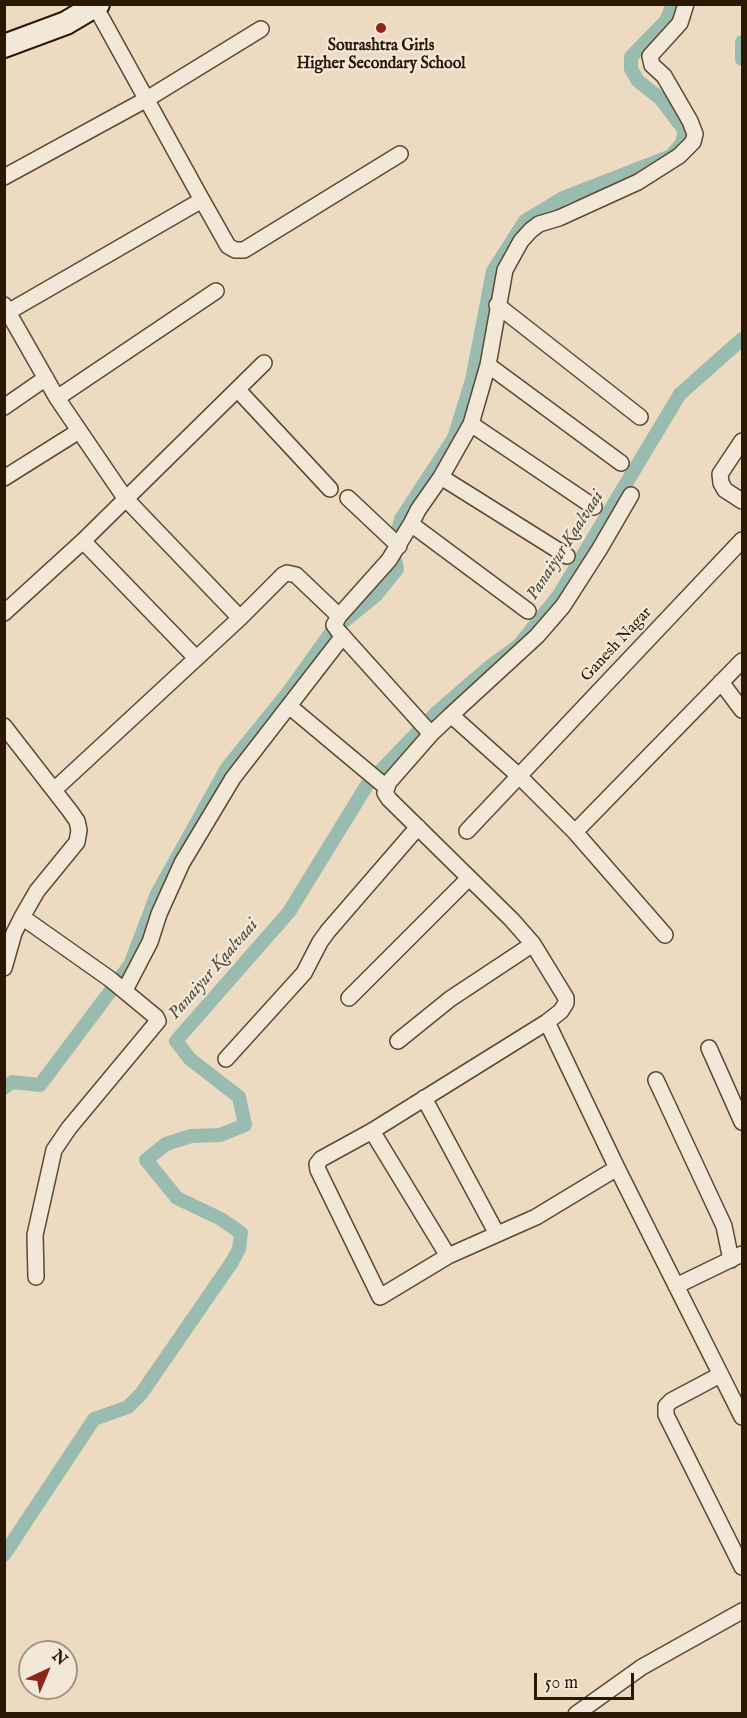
<!DOCTYPE html>
<html>
<head>
<meta charset="utf-8">
<style>
	body { margin:0 }
	#map { position:relative; width:747px; height:1718px; overflow:hidden; background:#eddbc1; font-family:"IM FELL English",serif }
	canvas { display:block }
	.frame { position:absolute; inset:0; border:6px solid #2b1803; pointer-events:none }
	.north { position:absolute; left:18px; top:1640px; width:60px; height:60px; box-sizing:border-box; background:#f3e8d7; border:2px solid #a39582; border-radius:50%; rotate:44deg; font-size:16px; font-weight:700; line-height:24px; text-align:center; color:#2b1803 }
	.north::after { content:''; display:block; margin:auto; width:21px; height:27px; background:#8f2418; clip-path:polygon(50% 0,100% 100%,50% 72%,0 100%) }
	.scale { position:absolute; left:534px; top:1673px; width:100px; height:27px; box-sizing:border-box; border:3px solid #2b1803; border-top:0; padding-left:8px; font-size:18px; line-height:21px; white-space:nowrap; color:#2b1803; -webkit-text-stroke:4px #f3e8d7; paint-order:stroke }
</style>
</head>
<body>
<div id="map">
<canvas width="747" height="1718"></canvas>
<div class="frame"></div>
<div class="north">N</div>
<div class="scale">50 m</div>
</div>
<script>
const ctx = document.querySelector('canvas').getContext('2d');
ctx.lineJoin = 'round';
const shape = rows => new Path2D(rows.map(r => 'M' + r).join(''));
function trace(path, color, width, dash) { ctx.strokeStyle = color; ctx.lineWidth = width; ctx.lineCap = dash ? 'butt' : 'round'; ctx.setLineDash(dash || []); ctx.stroke(path); }
function write(font, color, halo, rows, align = 'center') {
  ctx.font = font + ' "IM FELL English",serif'; ctx.lineWidth = 4.5; ctx.setLineDash([]); ctx.textBaseline = 'middle'; ctx.strokeStyle = halo; ctx.fillStyle = color; for (const [text, x, y, turn = 0] of rows) {
    ctx.save(); ctx.translate(x, y); ctx.rotate((+turn || 0) * Math.PI / 180); ctx.textAlign = isNaN(turn) ? turn : align; if (halo) ctx.strokeText(text, 0, 0); ctx.fillText(text, 0, 0); ctx.restore();
  }
}
trace(shape([
	[742,42,742,59],
	[398,531,401,519,454,438,472,380,493,271,525,221,563,198,671,156,682,143,685,131,661,99,638,81,631,69,631,57,666,21,673,4],
	[4,1088,12,1082,40,1085,130,965,157,894,227,768,287,694,332,631,376,595,397,569,393,551],
	[4,1555,94,1419,128,1407,141,1394,232,1262,239,1249,241,1233,221,1219,177,1198,146,1160,166,1144,191,1136,220,1135,245,1125,239,1097,190,1059,176,1041,289,912,367,785,436,713,488,668,519,645,559,595,680,394,742,339]
]), '#99bbb0', 14);
const street = shape([
	[95,6,202,200,228,246,235,250,244,250,400,154],
	[4,177,147,99,261,29],
	[4,305,57,398,125,498,240,618,283,575,287,573,296,575,339,616,334,625,339,632,431,734,451,715,519,776,575,832,665,935],
	[497,305,640,417],
	[8,312,202,200],
	[488,365,505,270,521,241,531,230,539,224,559,218,638,182,679,156,693,142,695,134,690,121,664,76,652,65,650,56,680,23,686,4],
	[238,390,330,489],
	[57,398,216,291],
	[4,407,46,378],
	[471,424,488,365,621,463],
	[742,441,720,474,721,483,725,490,742,501],
	[441,477,567,556],
	[4,478,79,431],
	[348,498,399,546],
	[411,524,418,510,441,477,471,424,594,507],
	[83,541,196,658],
	[4,613,83,541,264,363],
	[339,616,389,560,411,524,528,611],
	[721,682,742,710],
	[289,706,386,787],
	[451,715,537,636,563,606,599,550,631,495],
	[4,726,70,811,77,821,79,830,77,842,37,891,22,917,14,933,4,968],
	[431,734,389,782,385,793,389,799,512,920,533,944,566,998,566,1003,561,1011,547,1022,372,1131,321,1159,317,1164,318,1170,380,1297,448,1256],
	[54,790,240,618],
	[467,831,742,540],
	[575,832,742,661],
	[22,917,110,979,156,1017,158,1021,69,1128,54,1150,35,1235,36,1277],
	[125,990,150,942,159,914,182,863,233,778,343,636],
	[349,998,469,878],
	[547,1022,617,1168,742,1417],
	[398,1041,450,999,533,944],
	[709,1048,742,1122],
	[226,1059,304,973,320,942,328,931,418,827],
	[656,1080,724,1226,731,1260],
	[424,1098,497,1234],
	[372,1131,448,1256,536,1217,617,1168],
	[676,1286,742,1254],
	[720,1375,671,1401,666,1406,666,1415,742,1567],
	[576,1714,642,1667,742,1611]
]);
const secondary = shape([
	[4,46,66,23,98,4]
]);
trace(street, '#5c4932', 18);
trace(secondary, '#2b1803', 26);
trace(street, '#f3e8d7', 15);
trace(secondary, '#f3e8d7', 22);
for (const [x, y, r, color] of [
	[381,28,6,"#8f2418"]
]) { const dot = new Path2D(); dot.arc(x, y, r, 0, 2 * Math.PI); ctx.fillStyle = color; ctx.fill(dot); trace(dot, '#f3e8d7', 2); }
write('bold 16px', '#2b1803', '#f3e8d7', [
	["Sourashtra Girls",381,47],
	["Higher Secondary School",381,65]
]);
write('16px', '#2b1803', '#f3e8d7', [
	["Ganesh Nagar",617,645,-47]
]);
write('italic 18px', '#525140', '#f3e8d7', [
	["Panaiyur Kaalvaai",566,546,-57],
	["Panaiyur Kaalvaai",214,970,-49]
]);
</script>
</body>
</html>
